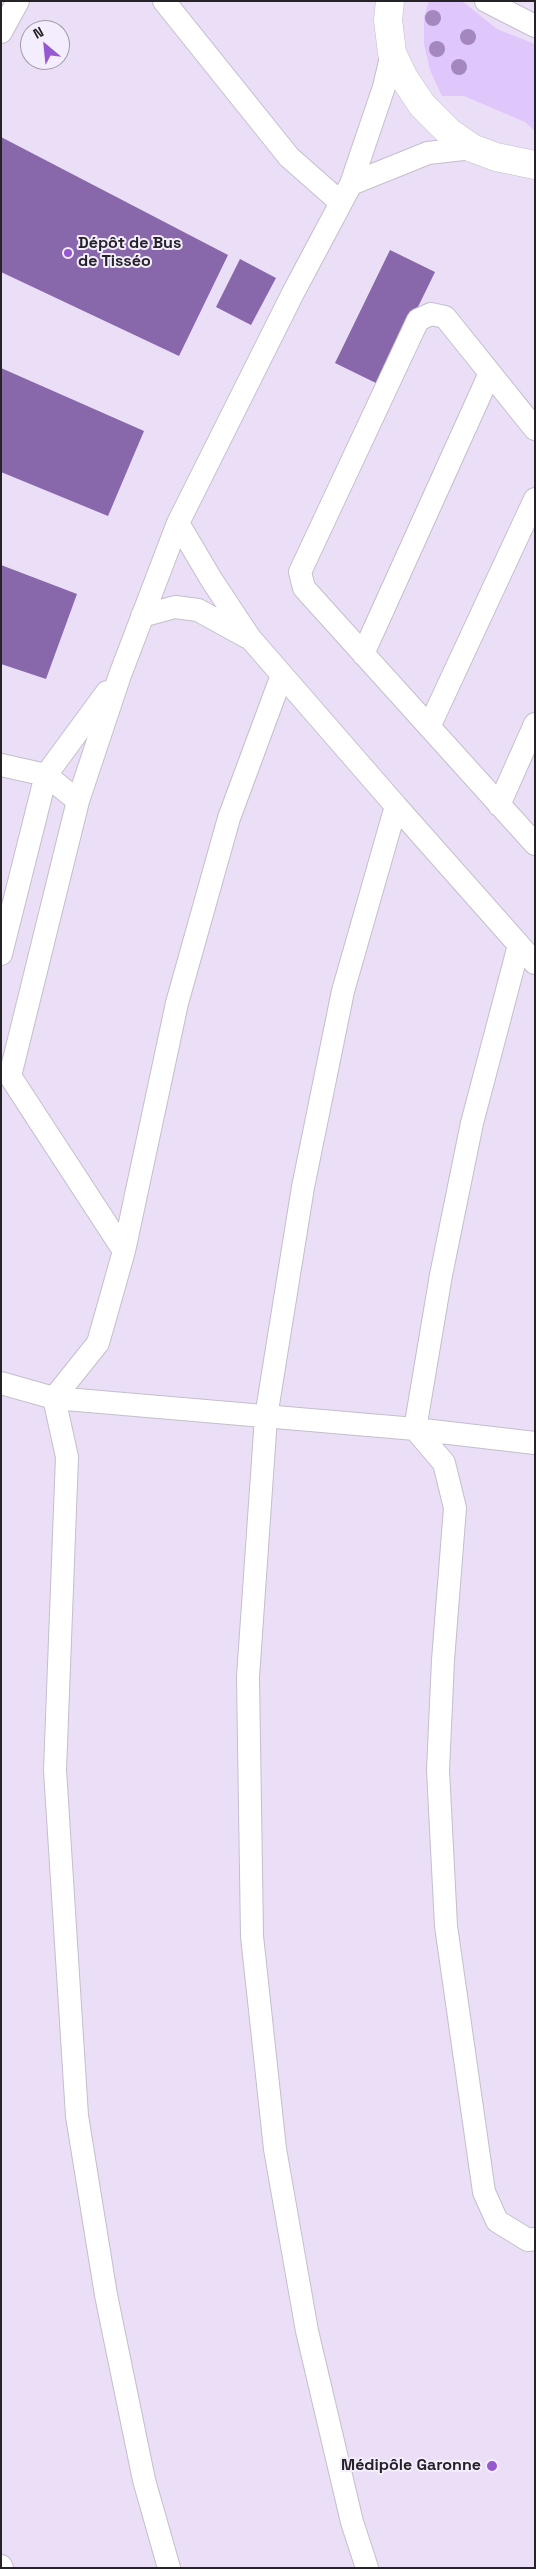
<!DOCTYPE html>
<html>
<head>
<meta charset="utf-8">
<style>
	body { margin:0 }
	#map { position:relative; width:536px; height:2569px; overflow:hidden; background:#f4edfd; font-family:"Space Grotesk",sans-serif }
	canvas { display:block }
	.frame { position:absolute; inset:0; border:2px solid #252228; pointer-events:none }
	.north { position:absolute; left:20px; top:20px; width:50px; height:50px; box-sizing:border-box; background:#f4edfd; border:1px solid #a19ca8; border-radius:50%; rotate:332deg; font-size:14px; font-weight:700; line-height:20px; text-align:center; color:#252228 }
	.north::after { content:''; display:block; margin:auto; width:18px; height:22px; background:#9658cf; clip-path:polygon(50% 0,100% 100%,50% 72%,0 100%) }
</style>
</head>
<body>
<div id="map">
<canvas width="536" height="2569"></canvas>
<div class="frame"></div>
<div class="north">N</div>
</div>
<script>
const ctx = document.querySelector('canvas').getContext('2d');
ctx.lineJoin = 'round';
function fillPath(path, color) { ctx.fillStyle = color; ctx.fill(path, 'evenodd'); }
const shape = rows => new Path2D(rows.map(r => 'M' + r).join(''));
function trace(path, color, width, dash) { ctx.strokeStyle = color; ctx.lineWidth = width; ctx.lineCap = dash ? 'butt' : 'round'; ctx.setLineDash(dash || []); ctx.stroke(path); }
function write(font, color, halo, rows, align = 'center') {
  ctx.font = font + ' "Space Grotesk",sans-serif'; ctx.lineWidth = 4; ctx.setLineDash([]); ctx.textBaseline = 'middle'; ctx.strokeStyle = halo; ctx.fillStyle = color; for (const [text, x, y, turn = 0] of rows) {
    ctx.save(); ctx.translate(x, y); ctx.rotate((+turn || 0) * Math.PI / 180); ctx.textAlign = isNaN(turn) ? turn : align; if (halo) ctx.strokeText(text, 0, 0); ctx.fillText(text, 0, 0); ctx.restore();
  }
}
fillPath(shape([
	[1,1,535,1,535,2568,1,2568],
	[30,30,60,30,60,60,30,60]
]), '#eadff6');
fillPath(shape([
	[429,1,462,1,497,29,535,44,535,131,525,122,464,96,442,96,430,70,424,44,424,17]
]), '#dfc7fc');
fillPath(shape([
	[1,137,228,255,179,356,1,272],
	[390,250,435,272,380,385,335,363],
	[240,259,276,278,251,325,216,307],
	[1,368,144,431,108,516,1,472],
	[1,565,77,594,46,679,1,664]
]), '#8867ab');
const service = shape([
	[164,1,289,157,340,202],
	[486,1,535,26],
	[1,32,18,1],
	[351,184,428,153,472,148],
	[535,429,445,317,431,314,418,320,300,572,304,588,535,844],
	[178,523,211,579,250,638,396,806,343,991,303,1187,266,1417,248,1677,252,1936,275,2149,307,2331,352,2522,367,2568],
	[142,616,175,607,198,610,247,637],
	[363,654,490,373],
	[429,727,535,499],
	[1,765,46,775,78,801,10,1076,124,1251],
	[78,801,120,675,178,523,293,293,351,184,384,87,392,53],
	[499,805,535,724],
	[396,806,535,963],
	[519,945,472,1123,441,1275,415,1429,444,1463,455,1508,443,1660,438,1770,446,1926,484,2192,497,2221,528,2240,535,2239],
	[1,954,46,775,107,692],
	[1,1383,54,1398,415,1429,535,1443],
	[1,2566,2,2568],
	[169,2568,144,2480,106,2295,77,2116,55,1770,67,1457,54,1398,98,1343,124,1251,177,1003,229,818,282,675]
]);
const primary = shape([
	[390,1,388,20,392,53,404,78,422,105,449,132,472,148,496,157,535,165]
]);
trace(service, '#c5becd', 24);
trace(primary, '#c5becd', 29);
trace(service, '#fff', 22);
trace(primary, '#fff', 28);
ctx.fillStyle = '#a387bd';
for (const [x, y] of [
	[433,18],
	[468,37],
	[437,49],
	[459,67]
]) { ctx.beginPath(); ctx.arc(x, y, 8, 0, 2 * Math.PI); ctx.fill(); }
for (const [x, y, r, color] of [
	[68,253,5,"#9658cf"],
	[492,2466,6,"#9658cf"]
]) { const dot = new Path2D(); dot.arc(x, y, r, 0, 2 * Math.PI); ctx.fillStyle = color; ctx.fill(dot); trace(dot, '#f4edfd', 2); }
write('bold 16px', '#252228', '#f4edfd', [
	["Dépôt de Bus",78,244],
	["de Tisséo",78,262],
	["Médipôle Garonne",481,2466,"right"]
], 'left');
</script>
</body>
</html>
